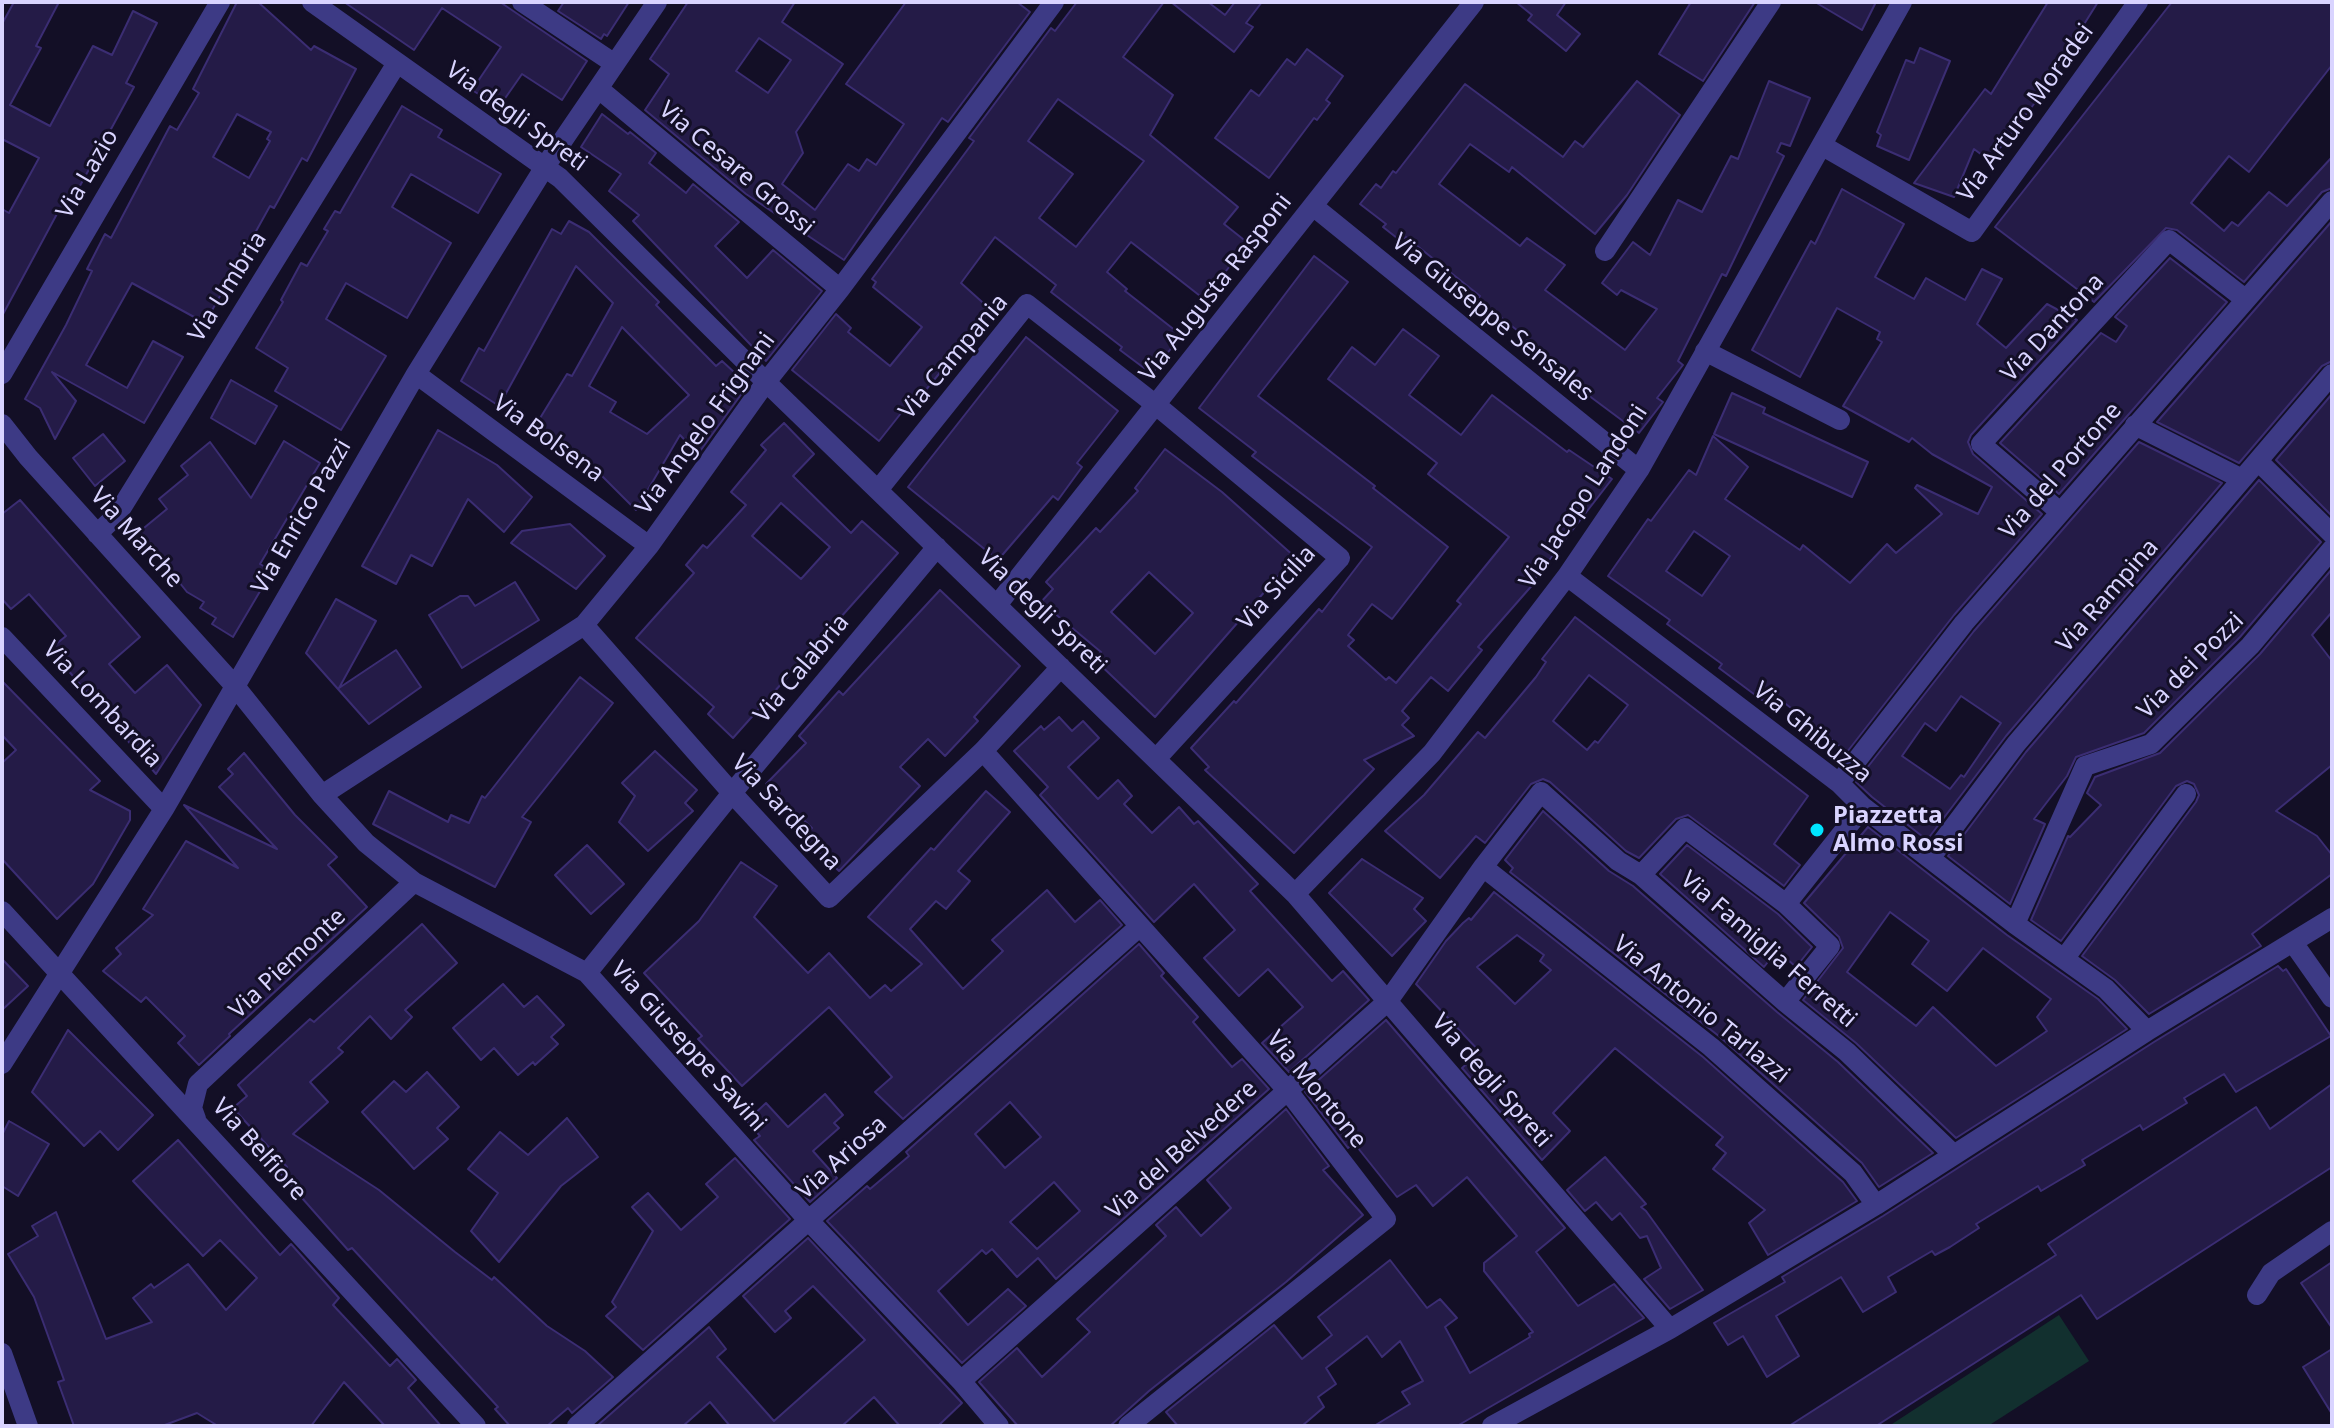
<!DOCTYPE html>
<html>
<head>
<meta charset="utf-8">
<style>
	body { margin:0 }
	#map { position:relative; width:2334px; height:1428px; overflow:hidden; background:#130f26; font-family:"Noto Sans",sans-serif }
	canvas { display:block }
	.frame { position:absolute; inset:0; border:4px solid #d9d4ff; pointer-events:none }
</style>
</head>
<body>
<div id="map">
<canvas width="2334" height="1428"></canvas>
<div class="frame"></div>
</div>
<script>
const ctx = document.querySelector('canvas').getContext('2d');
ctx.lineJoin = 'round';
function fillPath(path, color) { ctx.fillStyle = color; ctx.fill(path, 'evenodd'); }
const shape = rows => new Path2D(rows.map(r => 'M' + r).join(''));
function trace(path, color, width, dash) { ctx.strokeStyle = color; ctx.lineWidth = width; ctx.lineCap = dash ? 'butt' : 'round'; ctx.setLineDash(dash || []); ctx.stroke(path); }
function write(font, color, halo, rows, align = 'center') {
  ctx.font = font + ' "Noto Sans",sans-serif'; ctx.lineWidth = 6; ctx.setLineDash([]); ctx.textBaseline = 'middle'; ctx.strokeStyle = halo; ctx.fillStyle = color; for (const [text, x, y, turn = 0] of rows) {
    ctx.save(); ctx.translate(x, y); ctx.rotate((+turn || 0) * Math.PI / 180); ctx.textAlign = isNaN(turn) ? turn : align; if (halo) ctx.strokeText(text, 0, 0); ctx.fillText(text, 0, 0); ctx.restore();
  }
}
fillPath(shape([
	[2059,1315,2089,1361,1988,1426,1889,1426]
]), '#12302f');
const building = shape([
	[14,2,59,2,36,46,41,48,10,105,50,126,93,46,112,55,133,11,157,23,126,83,134,87,64,215,58,212,2,316,2,209,9,213,39,158,2,139,2,24,14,2],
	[237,2,258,2,311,50,314,46,356,69,307,161,302,158,274,208,270,206,205,323,132,283,86,365,127,388,153,341,183,357,144,423,52,372,76,401,55,439,40,408,25,399,66,325,92,271,87,269,105,234,111,238,170,126,177,130,199,93,193,89,237,2],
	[237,114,271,132,267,139,270,141,249,178,213,157,237,114],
	[344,2,500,2,587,61,562,100,522,74,499,107,472,90,501,47,442,8,414,50,344,2],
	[564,2,629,2,607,36,604,34,601,39,558,11,564,2],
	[688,2,795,2,782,22,843,64,796,132,803,153,782,184,815,210,848,164,859,171,867,159,876,165,904,124,846,84,906,2,1017,2,1030,12,948,122,942,118,844,260,746,194,645,110,669,74,650,59,688,2],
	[759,38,791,60,768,93,736,71,759,38],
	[1077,2,1164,2,1123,57,1173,95,1150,135,1238,207,1224,224,1248,243,1204,299,1131,242,1107,272,1127,289,1125,291,1181,335,1152,374,1120,350,1122,347,1051,292,1056,285,995,237,961,283,991,310,925,391,921,388,879,441,792,370,836,314,851,328,848,332,890,366,922,327,873,287,876,282,872,279,974,141,969,138,1051,28,1055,31,1077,2],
	[1058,99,1144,161,1076,247,1039,218,1073,174,1028,141,1058,99],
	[1171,2,1208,2,1225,15,1235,2,1262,2,1246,23,1253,27,1234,52,1171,2],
	[1516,2,1566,2,1557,15,1580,34,1566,51,1528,20,1532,15,1516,2],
	[1691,2,1755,2,1703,81,1659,54,1691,2],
	[1815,2,1876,2,1862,30,1815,2],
	[2048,2,2098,2,2034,104,1990,161,1974,149,1954,197,1914,183,1985,89,1991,94,2048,2],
	[2172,2,2332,2,2332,65,2249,172,2229,156,2191,203,2224,231,2232,222,2238,226,2269,192,2287,206,2332,157,2332,188,2322,192,2244,282,2177,230,2166,228,2094,302,1995,227,2172,2],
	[1920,48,1950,61,1909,160,1877,146,1881,135,1877,132,1906,60,1914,63,1920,48],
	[1307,49,1343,76,1326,100,1330,103,1317,120,1314,118,1269,178,1215,138,1251,90,1259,96,1287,59,1295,65,1307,49],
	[1637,81,1680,115,1627,195,1595,234,1512,167,1509,172,1470,144,1439,184,1520,246,1527,238,1565,265,1545,290,1625,350,1657,309,1621,290,1617,295,1602,283,1633,242,1650,255,1678,200,1702,212,1731,156,1738,159,1769,81,1810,98,1790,146,1781,143,1777,152,1784,156,1726,276,1722,274,1678,361,1683,365,1657,398,1663,402,1639,433,1588,395,1591,392,1526,341,1528,339,1478,299,1480,296,1406,237,1402,242,1383,227,1386,224,1360,204,1376,184,1381,188,1393,171,1396,173,1465,84,1563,157,1575,141,1583,147,1637,81],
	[402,106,442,130,438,137,501,174,478,213,411,174,392,207,451,243,407,318,346,283,326,319,386,356,341,430,275,391,288,368,256,348,283,302,281,300,301,263,307,266,328,231,324,229,335,211,340,213,402,106],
	[602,114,628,134,630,132,656,153,649,163,686,193,693,184,739,222,715,246,747,278,773,250,822,291,766,361,633,221,639,215,609,191,621,174,581,147,602,114],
	[1842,189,1904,224,1875,277,1914,299,1926,278,1965,300,1982,269,2002,279,1977,324,2006,348,2047,304,2077,320,1971,435,1968,442,1973,454,2042,514,1954,615,1847,752,1777,697,1770,706,1719,668,1722,664,1667,624,1670,620,1608,576,1648,519,1651,521,1689,470,1696,475,1713,436,1748,467,1725,499,1800,550,1803,545,1850,583,1887,544,1896,553,1942,514,1915,488,1917,485,1978,514,1992,487,1932,454,1912,438,1909,442,1843,406,1882,342,1877,339,1880,332,1837,308,1800,377,1752,350,1811,241,1815,244,1842,189],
	[1694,531,1730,556,1702,596,1666,571,1694,531],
	[569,221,589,232,659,302,656,305,716,366,722,361,748,385,698,454,680,435,636,510,584,458,534,428,567,374,572,376,613,303,576,266,499,406,461,381,479,348,484,351,552,229,561,234,569,221],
	[622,327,689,395,647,434,610,412,616,402,589,386,622,327],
	[2332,221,2332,361,2322,366,2239,463,2157,422,2332,221],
	[1314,256,1348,282,1258,396,1375,486,1373,488,1448,547,1392,619,1372,604,1348,635,1354,640,1348,646,1386,680,1389,677,1396,683,1461,604,1457,601,1509,537,1428,474,1437,463,1328,379,1352,347,1375,365,1403,329,1439,356,1409,395,1461,435,1492,395,1567,452,1569,450,1612,479,1533,581,1535,582,1478,647,1482,650,1448,691,1431,677,1402,711,1409,718,1402,725,1414,736,1364,760,1374,769,1294,853,1205,770,1209,767,1191,748,1234,701,1236,703,1319,609,1322,612,1372,547,1252,456,1256,452,1199,408,1314,256],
	[2170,258,2227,302,2059,494,2000,443,2101,333,2116,342,2127,326,2115,317,2170,258],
	[1026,337,1118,411,1077,463,1082,467,1058,500,1053,496,998,560,908,487,1026,337],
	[231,380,277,406,255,444,211,418,231,380],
	[1732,393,1765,408,1763,413,1868,462,1852,497,1714,434,1732,393],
	[2332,394,2332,516,2276,460,2332,394],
	[784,423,814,454,793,476,851,533,862,521,898,553,733,738,708,714,714,707,636,638,694,573,686,565,703,545,707,548,746,505,731,492,766,450,761,445,784,423],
	[781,503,830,547,801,579,752,536,781,503],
	[438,430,497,465,532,497,504,532,468,499,432,566,411,555,396,584,362,566,438,430],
	[103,434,125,461,95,486,73,458,103,434],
	[284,441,320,463,260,564,272,571,233,637,212,624,216,618,200,608,204,602,187,592,139,532,167,509,159,499,188,475,181,466,210,442,251,498,284,441],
	[2139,442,2222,483,2006,736,1927,840,1872,797,1856,782,1974,631,2139,442],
	[1961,696,2001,723,1964,777,1961,775,1950,789,1902,756,1925,723,1936,731,1961,696],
	[1165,449,1222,492,1295,557,1155,717,1094,659,1101,652,1041,602,1053,589,1046,582,1096,528,1100,532,1138,491,1135,488,1165,449],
	[1149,572,1193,613,1155,654,1111,612,1149,572],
	[2259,480,2321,542,2240,637,2144,733,2076,757,2067,776,2034,819,2045,824,2010,904,1948,856,2026,752,2259,480],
	[20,500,140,637,109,664,135,693,167,665,201,705,156,774,50,649,66,636,29,594,11,609,2,599,2,514,20,500],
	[570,524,605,556,576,589,511,543,522,531,570,524],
	[2332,569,2332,612,2312,635,2332,661,2332,765,2276,811,2317,836,2332,855,2332,874,2252,934,2261,946,2149,1014,2115,980,2082,956,2196,802,2199,795,2194,784,2187,781,2176,786,2061,941,2031,920,2068,836,2070,837,2101,805,2087,793,2095,777,2160,753,2260,654,2332,569],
	[515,582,539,620,462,668,429,615,460,596,468,596,475,606,515,582],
	[940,590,1020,666,974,717,978,721,945,756,928,739,900,767,920,786,839,871,803,837,812,828,766,784,806,743,799,736,839,691,843,695,940,590],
	[336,599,376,621,339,688,396,650,421,687,369,724,306,653,336,599],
	[1575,617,1808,796,1774,844,1800,865,1784,886,1688,815,1676,819,1639,858,1626,851,1550,782,1543,779,1531,784,1485,843,1476,836,1440,878,1385,831,1424,795,1478,732,1485,738,1536,677,1546,662,1542,659,1575,617],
	[1589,675,1628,705,1598,743,1595,741,1587,750,1553,721,1589,675],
	[580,677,613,703,522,817,531,822,495,887,373,824,389,791,448,822,451,815,469,823,482,796,485,798,580,677],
	[2,681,100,781,90,790,130,811,130,820,93,884,57,919,2,859,2,763,16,750,2,735,2,681],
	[1059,717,1072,731,1083,721,1099,738,1068,767,1098,799,1118,780,1132,796,1124,804,1152,833,1179,807,1194,824,1198,821,1258,884,1250,891,1332,981,1343,971,1369,1000,1289,1072,1262,1043,1303,1007,1268,969,1239,996,1204,958,1235,930,1194,884,1154,922,1040,795,1048,787,1014,751,1041,726,1044,730,1059,717],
	[655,751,697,790,685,803,693,811,648,851,619,822,635,796,622,783,655,751],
	[244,753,295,815,337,857,328,865,367,907,229,1034,230,1036,199,1065,178,1043,185,1036,146,997,141,1002,103,971,121,954,116,948,153,915,143,909,186,841,238,868,184,805,277,849,219,787,233,774,228,769,244,753],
	[986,791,1010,812,958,871,970,881,946,909,936,901,910,929,963,989,1003,951,992,940,1047,890,1075,922,1100,900,1122,925,903,1119,875,1092,892,1077,829,1007,742,1086,698,1039,702,1036,644,973,699,921,741,862,777,886,754,917,808,973,829,953,870,998,885,985,891,991,922,964,868,917,931,848,934,850,986,791],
	[1543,811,1609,871,1633,886,1777,1012,1838,1062,1933,1153,1879,1187,1862,1163,1720,1037,1510,872,1513,868,1505,860,1543,811],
	[1868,827,2007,935,2098,999,2127,1029,1956,1138,1856,1043,1803,1000,1843,948,1839,937,1804,903,1868,827],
	[1890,912,1929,941,1912,964,1947,991,1983,948,2051,999,2037,1017,2047,1031,1996,1066,1933,1007,1916,1026,1847,972,1890,912],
	[587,845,624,884,591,914,555,875,587,845],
	[1687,845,1778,914,1812,947,1796,967,1777,950,1764,967,1660,874,1687,845],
	[1362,859,1423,898,1414,909,1426,921,1392,956,1329,893,1362,859],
	[1494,892,1703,1057,1843,1182,1857,1201,1768,1255,1749,1223,1765,1210,1713,1169,1726,1153,1716,1145,1723,1137,1615,1048,1553,1113,1570,1131,1542,1160,1462,1068,1480,1052,1416,984,1446,941,1463,923,1469,918,1471,920,1494,892],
	[1517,935,1544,955,1540,961,1551,970,1515,1004,1477,967,1517,935],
	[422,924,457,963,405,1010,412,1017,391,1039,370,1016,338,1048,343,1052,310,1082,328,1102,293,1134,379,1190,455,1252,492,1280,494,1277,547,1326,585,1351,613,1377,572,1413,568,1408,547,1426,510,1426,495,1409,498,1407,352,1248,348,1250,332,1232,280,1173,287,1167,233,1108,247,1096,238,1085,310,1019,314,1022,422,924],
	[1139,944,1164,973,1161,976,1198,1017,1193,1022,1232,1067,1242,1059,1269,1089,1056,1279,1038,1258,1017,1277,992,1249,986,1254,982,1250,938,1291,968,1325,1008,1289,1026,1306,962,1363,827,1221,867,1186,870,1189,909,1156,906,1152,1139,944],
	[1010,1102,1041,1137,1005,1168,975,1134,1010,1102],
	[1054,1182,1080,1211,1037,1249,1010,1222,1054,1182],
	[2,959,28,986,2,1010,2,959],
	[2278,966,2283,971,2286,969,2331,1036,2236,1092,2224,1074,2184,1098,2187,1103,2143,1130,2140,1125,2082,1160,2085,1165,2041,1191,2038,1186,1976,1224,1979,1228,1950,1247,1935,1255,1932,1251,1888,1277,1896,1292,1863,1312,1841,1277,1776,1316,1799,1356,1767,1377,1743,1336,1728,1345,1714,1323,1785,1282,1782,1277,1883,1216,2154,1042,2278,966],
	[503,984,524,1007,537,996,564,1025,551,1037,558,1044,535,1065,533,1062,518,1075,494,1048,481,1060,453,1028,503,984],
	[1386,1020,1565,1228,1536,1252,1578,1306,1614,1284,1644,1318,1457,1426,1374,1426,1410,1404,1402,1392,1423,1381,1400,1341,1382,1357,1367,1336,1326,1368,1336,1384,1318,1397,1324,1407,1302,1426,1178,1426,1166,1412,1274,1325,1302,1359,1332,1335,1318,1317,1390,1260,1427,1308,1440,1299,1457,1318,1445,1327,1470,1373,1530,1337,1529,1334,1533,1332,1484,1271,1484,1263,1517,1236,1467,1177,1433,1206,1416,1185,1397,1197,1354,1143,1348,1148,1305,1092,1386,1020],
	[68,1030,153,1115,118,1150,100,1131,84,1146,32,1092,68,1030],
	[427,1072,459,1107,437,1128,448,1139,414,1169,362,1112,394,1081,406,1092,427,1072],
	[2332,1084,2332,1167,2097,1319,2081,1295,1876,1426,1789,1426,2056,1255,2048,1244,2256,1107,2270,1129,2332,1084],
	[825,1094,843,1115,834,1123,839,1128,813,1151,837,1178,810,1202,754,1140,760,1136,747,1121,766,1103,788,1127,825,1094],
	[1286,1109,1329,1166,1323,1170,1363,1215,1286,1282,1149,1391,1110,1426,1018,1426,979,1382,1017,1348,1042,1377,1090,1332,1077,1319,1166,1236,1156,1225,1176,1207,1201,1236,1231,1208,1207,1180,1286,1109],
	[567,1118,598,1157,561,1186,499,1262,471,1231,498,1193,468,1169,500,1132,528,1155,567,1118],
	[9,1121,49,1144,18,1196,2,1186,2,1135,9,1121],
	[178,1140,280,1255,291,1244,339,1298,333,1305,390,1366,397,1359,416,1380,408,1388,441,1426,385,1426,344,1382,311,1426,218,1426,197,1413,162,1426,74,1426,58,1382,64,1380,34,1297,8,1254,38,1236,32,1226,56,1212,106,1339,152,1322,133,1298,151,1284,154,1288,188,1264,226,1310,257,1278,220,1240,203,1256,133,1181,178,1140],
	[1605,1157,1646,1204,1641,1207,1646,1211,1703,1290,1670,1309,1644,1279,1661,1268,1647,1236,1640,1238,1620,1213,1612,1220,1596,1202,1585,1211,1567,1190,1605,1157],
	[735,1158,790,1219,643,1350,606,1316,616,1307,612,1302,653,1231,632,1207,648,1193,681,1230,718,1197,706,1184,735,1158],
	[808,1238,962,1403,938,1426,900,1426,874,1397,842,1426,730,1426,710,1402,683,1426,597,1426,709,1327,726,1349,717,1357,774,1421,865,1340,813,1286,785,1311,791,1318,775,1332,743,1296,808,1238],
	[2332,1262,2332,1328,2301,1283,2332,1262],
	[2332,1349,2332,1414,2303,1367,2332,1349]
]);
fillPath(building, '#241b47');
trace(building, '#3b2d73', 2);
trace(shape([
	[312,2,560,178,766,382,1295,894,1670,1329],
	[522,2,615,64],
	[599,89,840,289],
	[1823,146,1972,232,2138,2],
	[1313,206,1639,470],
	[1605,251,1771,2],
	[1705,351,1840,420],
	[2,374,220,2],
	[416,374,649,546],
	[2,424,28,457,234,685,322,795,366,843,414,882,587,973,810,1222,961,1381,999,1426],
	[2135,425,2242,479],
	[2258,461,2332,534],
	[878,490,1027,304,1156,405,1340,558,1156,759],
	[2060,512,1981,444,2169,240,2245,299],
	[97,534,117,515,397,63],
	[1567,576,1839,783,1863,807,2015,924,2106,989,2147,1031],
	[997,605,1474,2],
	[584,625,732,793,829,898,983,751,1061,667],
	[2,637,164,809],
	[983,751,1288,1091,1386,1219,1128,1426],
	[1839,783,1964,623,2332,201],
	[322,795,584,625,649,546,766,382,840,289,1054,2],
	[1931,857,2016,744,2332,374],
	[1483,867,1711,1047,1853,1173,1876,1205],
	[1641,875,1685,828,1786,904,1830,946,1785,1002],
	[1295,894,1432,753,1567,576,1639,470,1902,2],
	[1786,904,1863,807],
	[2,911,476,1426],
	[2015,924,2085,766,2151,744,2250,646,2332,549],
	[2294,944,2332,998],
	[2064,959,2186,794],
	[587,973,732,793,937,547],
	[2,1064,164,809,416,374,546,165,657,2],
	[196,1119,192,1108,198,1084,414,882],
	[2257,1295,2271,1273,2332,1231],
	[2,1353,28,1426],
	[961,1381,1388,1001,1483,867,1541,792,1618,861,1641,875,1785,1002,1847,1052,1954,1155],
	[577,1426,1139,927],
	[1492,1426,1670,1329,1876,1205,2147,1031,2332,918]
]), '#3d3a85', 20);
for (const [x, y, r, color] of [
	[1817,830,8,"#00e5ff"]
]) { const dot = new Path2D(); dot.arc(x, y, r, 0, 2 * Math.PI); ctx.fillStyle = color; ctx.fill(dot); trace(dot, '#130f26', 3); }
write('24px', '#d9d4ff', '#130f26', [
	["Via Arturo Moradei",2026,113,-54],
	["Via degli Spreti",516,117,36],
	["Via Cesare Grossi",736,169,40],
	["Via Lazio",88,174,-60],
	["Via Umbria",228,287,-58],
	["Via Augusta Rasponi",1216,288,-52],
	["Via Giuseppe Sensales",1492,318,39],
	["Via Dantona",2053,328,-47],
	["Via Campania",954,357,-50],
	["Via Angelo Frignani",706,424,-54],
	["Via Bolsena",548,439,36],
	["Via del Portone",2061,471,-49],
	["Via Jacopo Landoni",1584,497,-57],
	["Via Enrico Pazzi",302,517,-60],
	["Via Marche",136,538,48],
	["Via Sicilia",1277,588,-48],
	["Via Rampina",2108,596,-49],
	["Via degli Spreti",1042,612,44],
	["Via dei Pozzi",2191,666,-45],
	["Via Calabria",802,669,-50],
	["Via Lombardia",102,705,47],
	["Via Ghibuzza",1812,733,39],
	["Via Sardegna",786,813,47],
	["Via Famiglia Ferretti",1768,950,41],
	["Via Piemonte",288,964,-43],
	["Via Antonio Tarlazzi",1701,1010,39],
	["Via Giuseppe Savini",688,1047,48],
	["Via degli Spreti",1491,1081,49],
	["Via Montone",1316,1090,51],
	["Via Belfiore",259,1150,48],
	["Via del Belvedere",1182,1150,-42],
	["Via Ariosa",842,1158,-42]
]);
write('bold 24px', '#d9d4ff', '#130f26', [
	["Piazzetta",1833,816],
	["Almo Rossi",1833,844]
], 'left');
</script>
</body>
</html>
